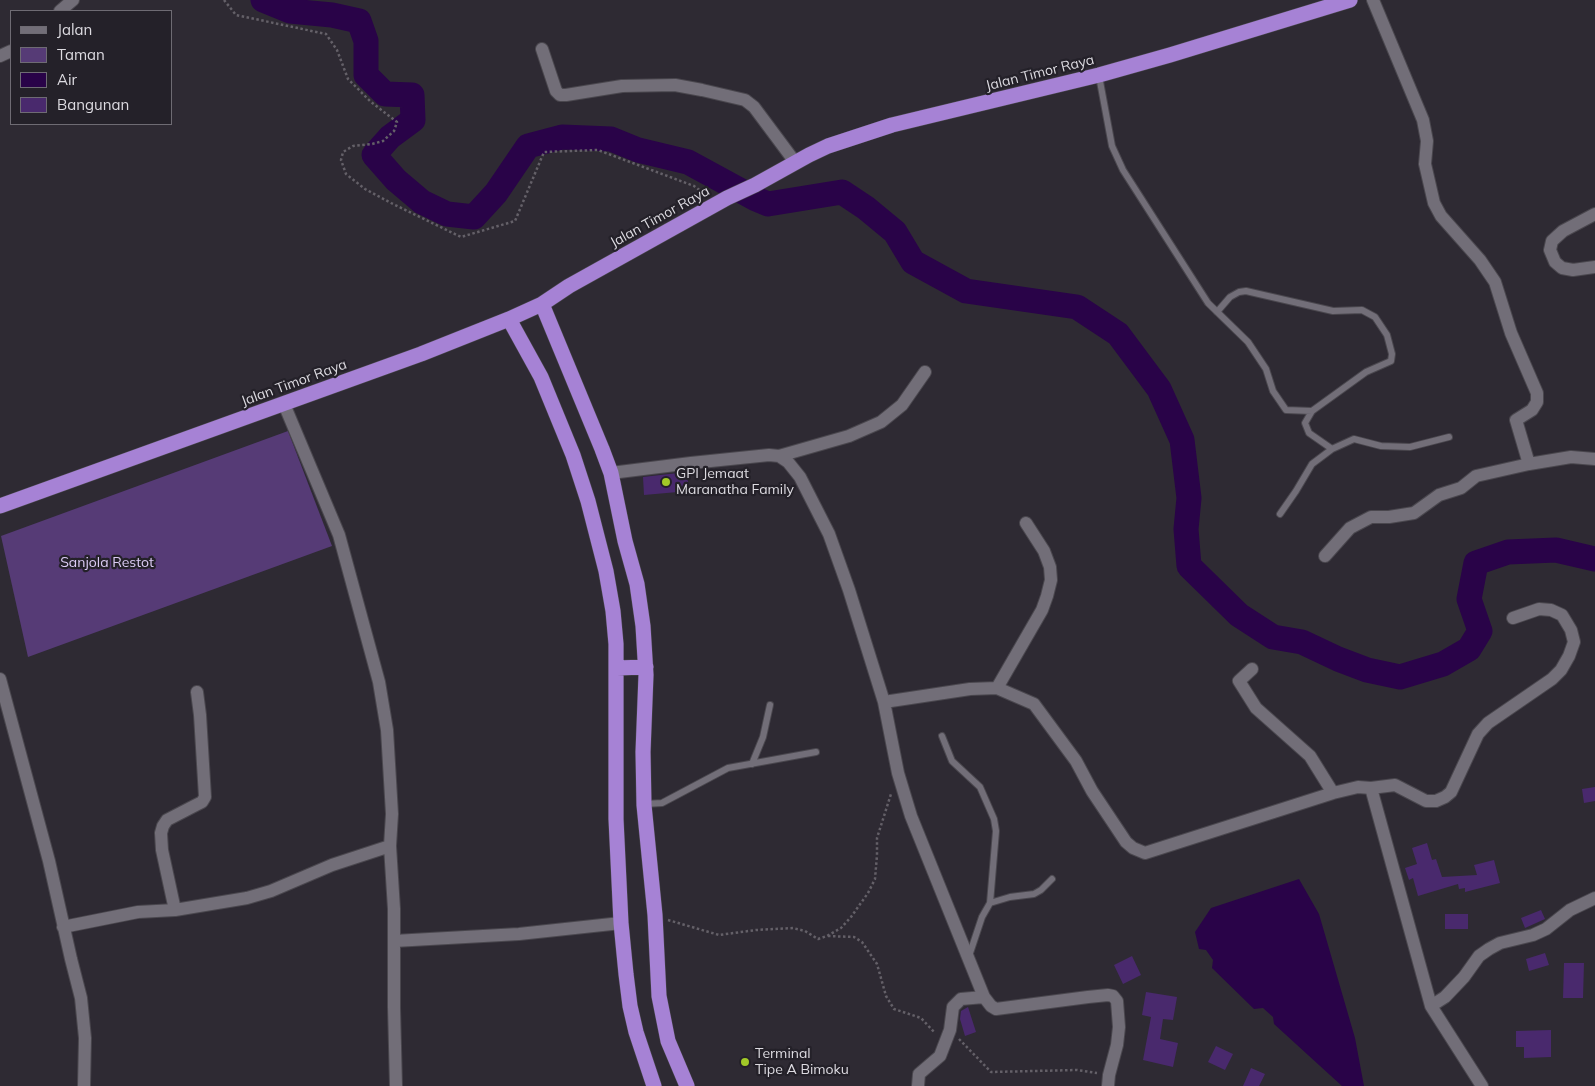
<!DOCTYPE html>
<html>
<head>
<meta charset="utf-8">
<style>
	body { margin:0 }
	#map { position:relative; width:1595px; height:1086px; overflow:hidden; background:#2e2a33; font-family:Mulish,sans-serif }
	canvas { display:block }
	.legend { position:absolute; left:10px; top:10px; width:162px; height:115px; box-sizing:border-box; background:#242129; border:1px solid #6e6b73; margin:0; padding:6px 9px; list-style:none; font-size:15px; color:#dddbe1 }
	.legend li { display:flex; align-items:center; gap:10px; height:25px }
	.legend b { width:25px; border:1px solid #6e6b73 }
</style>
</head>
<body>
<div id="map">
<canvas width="1595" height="1086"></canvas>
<ul class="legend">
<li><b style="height:6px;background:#726e78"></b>Jalan</li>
<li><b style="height:14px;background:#563b76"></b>Taman</li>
<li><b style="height:14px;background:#290348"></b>Air</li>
<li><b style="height:14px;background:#49296d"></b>Bangunan</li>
</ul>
</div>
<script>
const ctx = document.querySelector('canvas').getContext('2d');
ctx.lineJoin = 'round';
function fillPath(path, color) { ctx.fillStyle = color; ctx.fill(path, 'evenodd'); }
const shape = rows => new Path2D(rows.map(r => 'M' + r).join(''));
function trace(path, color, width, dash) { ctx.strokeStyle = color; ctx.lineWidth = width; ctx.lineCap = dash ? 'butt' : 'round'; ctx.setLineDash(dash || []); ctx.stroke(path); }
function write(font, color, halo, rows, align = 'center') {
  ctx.font = font + ' Mulish,sans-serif'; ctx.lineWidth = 4.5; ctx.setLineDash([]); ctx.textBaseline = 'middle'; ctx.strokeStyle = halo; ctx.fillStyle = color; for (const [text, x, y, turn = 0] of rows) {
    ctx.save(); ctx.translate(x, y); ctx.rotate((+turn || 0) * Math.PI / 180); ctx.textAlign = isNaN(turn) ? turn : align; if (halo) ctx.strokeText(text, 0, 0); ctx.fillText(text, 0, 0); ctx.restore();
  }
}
fillPath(shape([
	[288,431,332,546,28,657,1,536]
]), '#563b76');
fillPath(shape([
	[1299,879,1319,914,1355,1038,1364,1086,1342,1086,1274,1024,1273,1017,1263,1008,1254,1009,1212,968,1213,960,1206,950,1199,949,1195,932,1211,908]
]), '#290348');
trace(shape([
	[263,0,290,11,332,15,359,21,366,41,366,75,385,94,412,95,413,120,390,137,374,155,396,180,422,202,447,214,474,217,496,193,528,146,562,137,611,139,638,150,688,162,756,199,768,204,842,192,866,208,895,232,913,262,966,291,1077,307,1118,334,1159,389,1182,440,1189,498,1186,529,1189,566,1239,615,1273,637,1302,642,1338,659,1367,670,1400,677,1443,664,1469,649,1480,631,1469,599,1476,563,1508,552,1556,550,1595,559]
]), '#290348', 25);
fillPath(shape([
	[687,472,689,491,644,495,643,477],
	[1595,787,1595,801,1584,803,1582,789],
	[1427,843,1432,860,1436,859,1442,877,1477,875,1474,865,1494,860,1500,883,1465,892,1465,888,1459,889,1458,884,1418,896,1413,878,1409,880,1405,868,1417,864,1412,848],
	[1541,910,1545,919,1525,928,1521,918],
	[1445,914,1468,914,1468,929,1445,929],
	[1545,953,1549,965,1529,971,1526,959],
	[1132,956,1141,975,1123,984,1114,965],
	[1564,963,1584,963,1583,998,1563,998],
	[1146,992,1177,997,1173,1020,1163,1019,1160,1039,1178,1043,1173,1067,1143,1060,1151,1017,1142,1015],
	[968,1007,976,1032,965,1036,960,1019,961,1011],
	[1551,1030,1551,1057,1524,1058,1524,1047,1516,1047,1516,1031],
	[1216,1046,1233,1054,1225,1070,1208,1062],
	[1251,1068,1265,1074,1259,1086,1243,1086]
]), '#49296d');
const lane = shape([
	[1099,76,1112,146,1123,170,1208,303,1248,342,1266,369,1273,391,1286,410,1312,411],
	[1217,312,1230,297,1239,292,1246,291,1333,311,1362,310,1375,317,1387,335,1392,354,1391,361,1366,372,1312,411,1305,423,1309,433,1332,449],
	[1280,514,1296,491,1312,464,1332,449,1354,439,1381,446,1410,447,1449,437],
	[942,736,952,761,980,787,994,819,996,831,990,903],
	[752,764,763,737,770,705],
	[645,804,662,803,728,768,816,752],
	[969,956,982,917,990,903,1010,897,1034,894,1041,890,1052,879]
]);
const street = shape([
	[60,11,73,0],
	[542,49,556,91,560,95,566,95,622,86,675,85,702,90,745,100,754,107,795,162],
	[0,56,11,51],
	[1595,214,1563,231,1552,241,1550,250,1555,262,1562,268,1573,270,1595,267],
	[284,404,339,535,379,682,387,730,392,814,390,846,394,909,394,1007,396,1086],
	[779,456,849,436,881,422,902,405,925,372],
	[1529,464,1571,457,1595,459],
	[611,473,691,463,769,455,779,456,788,462,800,477,829,534,849,590,884,702],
	[1325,556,1350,528,1371,517,1389,517,1414,513,1439,495,1461,488,1476,476,1529,464,1516,420,1532,410,1537,402,1537,393,1511,333,1495,282,1480,260,1441,216,1434,203,1425,164,1427,141,1423,120,1373,0],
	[1252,669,1239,681,1256,708,1310,756,1333,793],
	[0,679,49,861,71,959,81,998,85,1038,84,1086],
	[997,688,1042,610,1047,596,1051,580,1050,567,1044,551,1026,523],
	[1371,788,1395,785,1426,801,1436,801,1445,797,1451,792,1478,734,1488,723,1552,679,1561,670,1569,656,1574,642,1571,630,1562,615,1551,610,1539,609,1513,618],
	[175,910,162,850,161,833,163,826,167,820,196,805,202,802,205,797,200,715,197,692],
	[63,927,138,912,175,910,247,898,271,891,332,865,390,846],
	[394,941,519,934,621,923],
	[1431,1006,1445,997,1464,977,1479,956,1489,949,1500,943,1533,935,1546,929,1570,910,1595,898],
	[918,1086,919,1074,940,1056,950,1030,953,1007,961,999,984,997],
	[1108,1086,1109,1075,1117,1045,1119,1027,1117,1001,1113,996,1108,995,1088,997,996,1009,991,1006,984,997,911,816,898,773,884,702,970,689,997,688,1034,704,1076,761,1092,791,1126,842,1133,848,1145,853,1333,793,1358,787,1371,788,1431,1006,1482,1086]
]);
const highway = shape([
	[542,304,602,449,611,473,625,541,637,584,643,626,646,675,643,752,644,805,655,915,659,996,668,1041,687,1086],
	[509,319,541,377,573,455,588,501,606,571,613,611,616,644,616,819,621,923,626,974,630,1006,636,1032,654,1086],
	[0,506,421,354,509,319,542,304,569,286,727,198,755,185,809,155,828,146,892,125,1099,75,1170,55,1350,0],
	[617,668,646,667]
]);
trace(lane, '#4a474e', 8);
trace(street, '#4a474e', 14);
trace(highway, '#4a474e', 16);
trace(shape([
	[224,0,236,15,326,34,337,50,348,79,371,102,397,122,394,131,383,141,372,144,353,146,343,152,341,160,346,174,365,189,391,203,461,237,515,221,544,152,598,150,694,186,705,194],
	[668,920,719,935,756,930,793,928,805,931,818,939,827,936,841,928,851,917,868,893,875,879,877,855,877,838,891,794],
	[828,936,854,937,862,942,877,964,886,996,894,1009,921,1018,935,1033],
	[959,1039,991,1072,1077,1070,1097,1073]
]), '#646068', 2.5, [2.5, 2.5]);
trace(lane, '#726e78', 6);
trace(street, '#726e78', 12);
trace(highway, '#a682d5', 15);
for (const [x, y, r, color] of [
	[666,482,5,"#a2c928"],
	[745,1062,5,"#a2c928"]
]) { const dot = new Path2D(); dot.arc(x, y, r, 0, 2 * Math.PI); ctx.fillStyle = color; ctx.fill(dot); trace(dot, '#242129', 2); }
write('14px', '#dddbe1', '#242129', [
	["Jalan Timor Raya",1040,73,-14],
	["Jalan Timor Raya",660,217,-29],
	["Jalan Timor Raya",294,383,-20]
]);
write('14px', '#dddbe1', '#242129', [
	["GPI Jemaat",676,474],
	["Maranatha Family",676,490],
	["Terminal",755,1054],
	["Tipe A Bimoku",755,1070]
], 'left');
write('14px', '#ddcdf6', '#242129', [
	["Sanjola Restot",107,563]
]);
</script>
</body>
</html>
